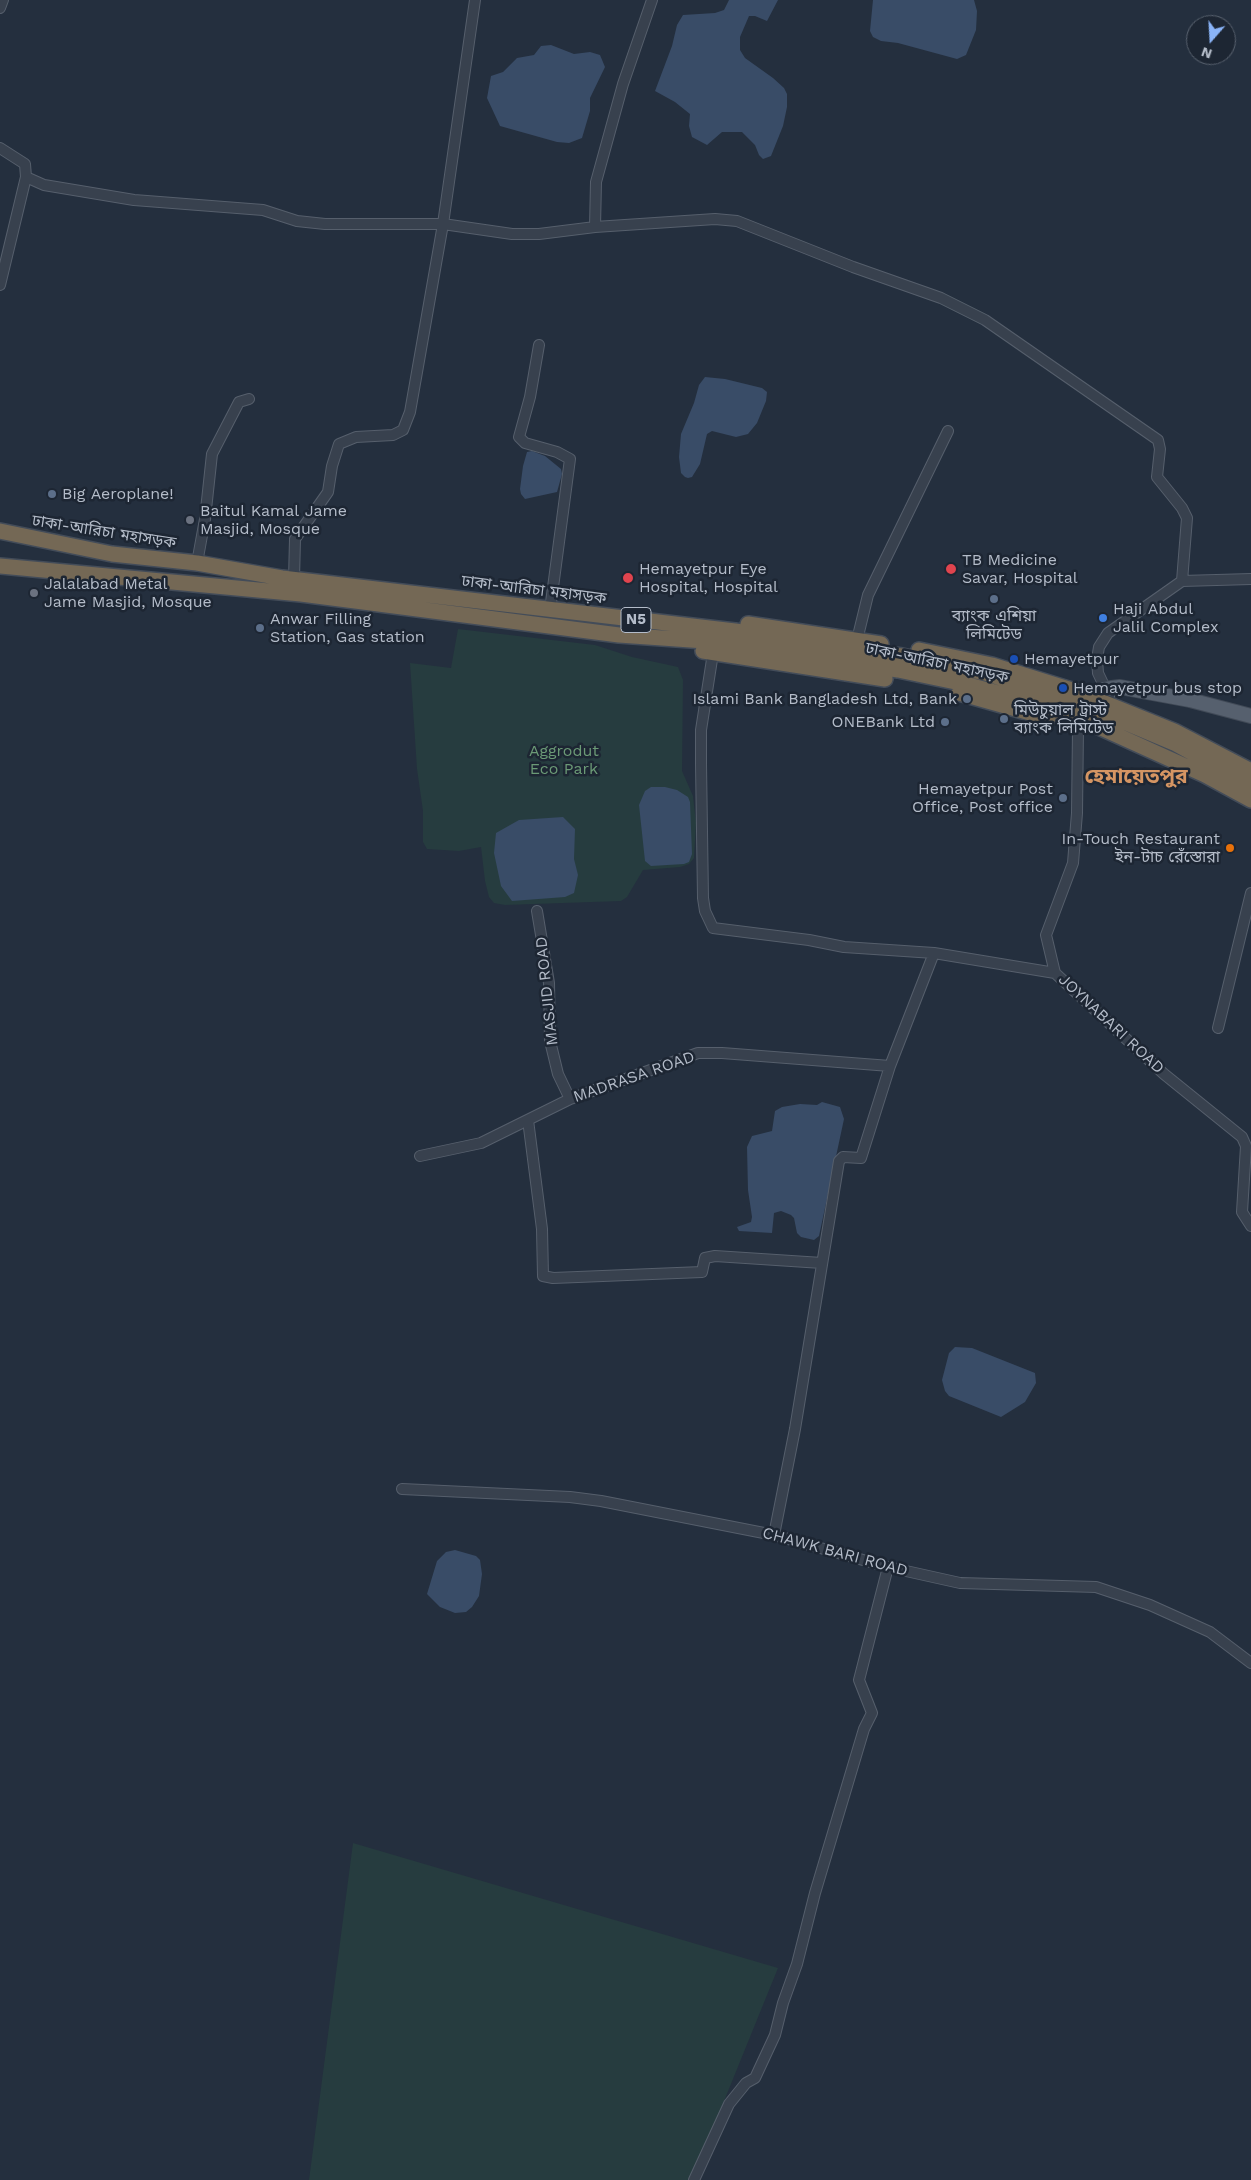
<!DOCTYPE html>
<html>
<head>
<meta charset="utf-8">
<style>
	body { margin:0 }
	#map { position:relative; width:1251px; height:2180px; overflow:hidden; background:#242f3e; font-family:"Work Sans",sans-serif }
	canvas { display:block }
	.north { position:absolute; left:1186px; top:15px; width:50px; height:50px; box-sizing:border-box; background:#1d2633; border:1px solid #59626f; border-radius:50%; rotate:199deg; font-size:14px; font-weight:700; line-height:20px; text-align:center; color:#b4bcc9 }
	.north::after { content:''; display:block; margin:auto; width:18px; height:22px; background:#8ab4f8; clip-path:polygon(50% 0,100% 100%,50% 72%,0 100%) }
</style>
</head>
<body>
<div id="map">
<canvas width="1251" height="2180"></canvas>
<div class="north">N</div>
</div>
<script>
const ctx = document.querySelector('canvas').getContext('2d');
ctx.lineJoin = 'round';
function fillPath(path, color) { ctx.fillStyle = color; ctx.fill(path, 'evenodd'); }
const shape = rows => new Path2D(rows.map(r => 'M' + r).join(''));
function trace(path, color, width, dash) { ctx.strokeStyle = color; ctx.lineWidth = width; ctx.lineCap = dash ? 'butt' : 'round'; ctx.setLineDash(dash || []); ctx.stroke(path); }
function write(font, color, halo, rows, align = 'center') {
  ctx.font = font + ' "Work Sans","Noto Sans Bengali",sans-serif'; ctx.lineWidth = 5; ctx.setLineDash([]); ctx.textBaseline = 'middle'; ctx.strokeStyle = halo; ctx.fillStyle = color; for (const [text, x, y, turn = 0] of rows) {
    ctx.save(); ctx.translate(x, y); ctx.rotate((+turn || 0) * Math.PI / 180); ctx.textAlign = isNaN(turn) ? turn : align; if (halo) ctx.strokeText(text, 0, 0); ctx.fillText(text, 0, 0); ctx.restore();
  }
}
fillPath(shape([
	[458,629,595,645,632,657,678,667,683,680,682,771,693,796,696,823,694,858,689,864,680,867,643,870,627,897,621,901,505,905,494,903,489,897,485,881,481,847,459,851,427,849,423,842,423,811,417,769,410,663,451,668],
	[353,1843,778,1968,692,2180,309,2180]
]), '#263c3f');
fillPath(shape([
	[729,0,778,0,767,21,755,16,749,16,740,37,740,50,745,58,773,78,784,88,787,94,787,107,783,126,771,156,763,159,759,155,755,145,742,132,722,132,707,145,692,137,689,126,690,114,675,102,655,91,672,46,677,25,683,15,715,13,724,10],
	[873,0,974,0,977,11,976,30,966,55,957,59,898,43,881,41,873,37,870,31],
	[551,45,574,54,590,52,600,55,605,67,590,98,590,111,582,138,569,143,557,142,500,126,487,98,491,76,503,72,517,58,534,55,541,46],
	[705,377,725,379,762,388,767,392,766,401,757,423,748,434,736,437,712,431,707,434,700,464,692,477,688,478,685,477,681,473,679,457,681,434,694,403,699,385],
	[532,451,545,456,561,469,562,474,557,492,525,499,521,494,520,489,523,466,527,452],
	[651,787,665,787,677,790,688,797,690,802,692,854,689,862,684,864,651,866,645,861,639,805,645,791],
	[563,817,575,829,574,859,578,875,574,893,565,897,512,901,501,886,494,853,496,833,519,820],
	[822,1102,840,1107,844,1119,819,1236,814,1240,801,1237,797,1233,794,1218,791,1215,781,1211,774,1213,772,1233,739,1231,737,1227,751,1222,752,1217,748,1190,747,1147,752,1136,772,1131,775,1111,782,1107,800,1104,817,1105],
	[955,1347,972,1348,1035,1373,1036,1383,1025,1402,1001,1417,949,1396,945,1391,942,1380,949,1353],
	[455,1550,476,1556,480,1560,482,1574,479,1596,472,1607,466,1612,455,1613,440,1607,427,1594,437,1561,446,1552]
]), '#394c67');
const minor = shape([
	[0,8,3,0],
	[0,148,25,164,26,177,0,285],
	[26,177,44,185,134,200,263,210,297,221,325,224,443,224,512,234,539,234,595,227,715,219,737,221,853,267,941,298,985,320,1158,440,1160,449,1157,477,1182,508,1187,518,1182,581],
	[595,227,596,182,623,84,652,0],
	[539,345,530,397,519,437,525,443,557,452,570,459,550,610],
	[197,563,205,519,212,454,239,402,249,399],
	[294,579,295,539,328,492,332,466,339,444,356,437,393,435,403,430,410,412,443,224,475,0],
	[857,640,868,595,948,431],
	[713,653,701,730,701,764,703,898,705,911,713,928,809,940,844,947,934,953,1055,973],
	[1109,696,1098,673,1097,659,1099,647,1108,633,1182,581,1251,579],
	[1078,729,1077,813,1073,863,1046,935,1055,973,1164,1074,1242,1137,1246,1146,1242,1212,1251,1226],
	[537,911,549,983,550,1041,558,1074,570,1099],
	[1218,1028,1251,893],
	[528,1120,542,1229,543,1276,553,1278,702,1272,705,1258,715,1256,822,1263],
	[420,1156,481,1143,570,1099,698,1053,722,1053,890,1066],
	[402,1489,570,1497,601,1501,774,1535,888,1567,960,1583,1096,1587,1150,1605,1210,1632,1251,1663],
	[774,1535,795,1429,839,1161,843,1157,861,1158,890,1066,934,953],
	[694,2180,729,2104,746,2083,755,2078,775,2035,783,2003,797,1964,815,1893,864,1729,872,1713,859,1680,888,1567]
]);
const major = shape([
	[1092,698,1104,689,1120,687,1190,700,1251,716]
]);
const highway = shape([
	[0,531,112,554,197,563,282,578,735,631,848,649,902,656,985,673,1091,708,1174,743,1251,785],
	[0,566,301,594,619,635,705,641,802,654,898,670,965,684,1024,700,1079,718,1205,775,1251,800],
	[748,624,881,644],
	[919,650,992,665,1075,691,1174,731,1251,771],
	[703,651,885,679],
	[959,693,1048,718]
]);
trace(minor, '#565f6c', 12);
trace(major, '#414a57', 16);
trace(highway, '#434c59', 18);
trace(minor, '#38414e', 10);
trace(major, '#56606e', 14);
trace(highway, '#746855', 15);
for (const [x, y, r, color] of [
	[52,494,5,"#5c6f8a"],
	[190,520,5,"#6b7280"],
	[951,569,6,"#e0444e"],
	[628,578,6,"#e0444e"],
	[34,593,5,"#6b7280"],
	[994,599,5,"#5c6f8a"],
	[1103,618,5,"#3f7fe0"],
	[260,628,5,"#5c6f8a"],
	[1014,659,5,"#1a4fb4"],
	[1063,688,5,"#1a4fb4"],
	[967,699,5,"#5c6f8a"],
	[1004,719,5,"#5c6f8a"],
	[945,722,5,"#5c6f8a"],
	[1063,798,5,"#5c6f8a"],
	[1230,848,5,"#e8710a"]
]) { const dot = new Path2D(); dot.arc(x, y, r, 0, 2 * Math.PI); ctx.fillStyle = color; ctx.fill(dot); trace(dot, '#1d2633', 2); }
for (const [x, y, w] of [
	[636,620,30]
]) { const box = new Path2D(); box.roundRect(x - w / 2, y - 12.5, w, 25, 4); ctx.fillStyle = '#1d2633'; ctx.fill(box); trace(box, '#b4bcc9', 1); }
write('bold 15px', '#b4bcc9', null, [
	["N5",636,620]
]);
write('16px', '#b4bcc9', '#1d2633', [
	["Big Aeroplane!",62,494],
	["Baitul Kamal Jame",200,511],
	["Masjid, Mosque",200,529],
	["TB Medicine",962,560],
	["Savar, Hospital",962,578],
	["Hemayetpur Eye",639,569],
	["Hospital, Hospital",639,587],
	["Jalalabad Metal",44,584],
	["Jame Masjid, Mosque",44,602],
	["Haji Abdul",1113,609],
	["Jalil Complex",1113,627],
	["ব্যাংক এশিয়া",994,616,"center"],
	["লিমিটেড",994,634,"center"],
	["Anwar Filling",270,619],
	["Station, Gas station",270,637],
	["Hemayetpur",1024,659],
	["Hemayetpur bus stop",1073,688],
	["Islami Bank Bangladesh Ltd, Bank",957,699,"right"],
	["মিউচুয়াল ট্রাস্ট",1014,710],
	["ব্যাংক লিমিটেড",1014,728],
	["ONEBank Ltd",935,722,"right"],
	["Hemayetpur Post",1053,789,"right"],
	["Office, Post office",1053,807,"right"],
	["In-Touch Restaurant",1220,839,"right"],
	["ইন-টাচ রেঁস্তোরা",1220,857,"right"]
], 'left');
write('16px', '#b4bcc9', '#1d2633', [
	["ঢাকা-আরিচা মহাসড়ক",104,532,9],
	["ঢাকা-আরিচা মহাসড়ক",534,590,7],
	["ঢাকা-আরিচা মহাসড়ক",937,663,12],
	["MASJID ROAD",547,991,-96],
	["JOYNABARI ROAD",1111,1024,43],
	["MADRASA ROAD",634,1077,-19],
	["CHAWK BARI ROAD",835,1552,15]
]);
write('16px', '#6b9a76', '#1d2633', [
	["Aggrodut",564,751],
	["Eco Park",564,769]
]);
write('bold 21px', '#d59563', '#1d2633', [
	["হেমায়েতপুর",1136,777]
]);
</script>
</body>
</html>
